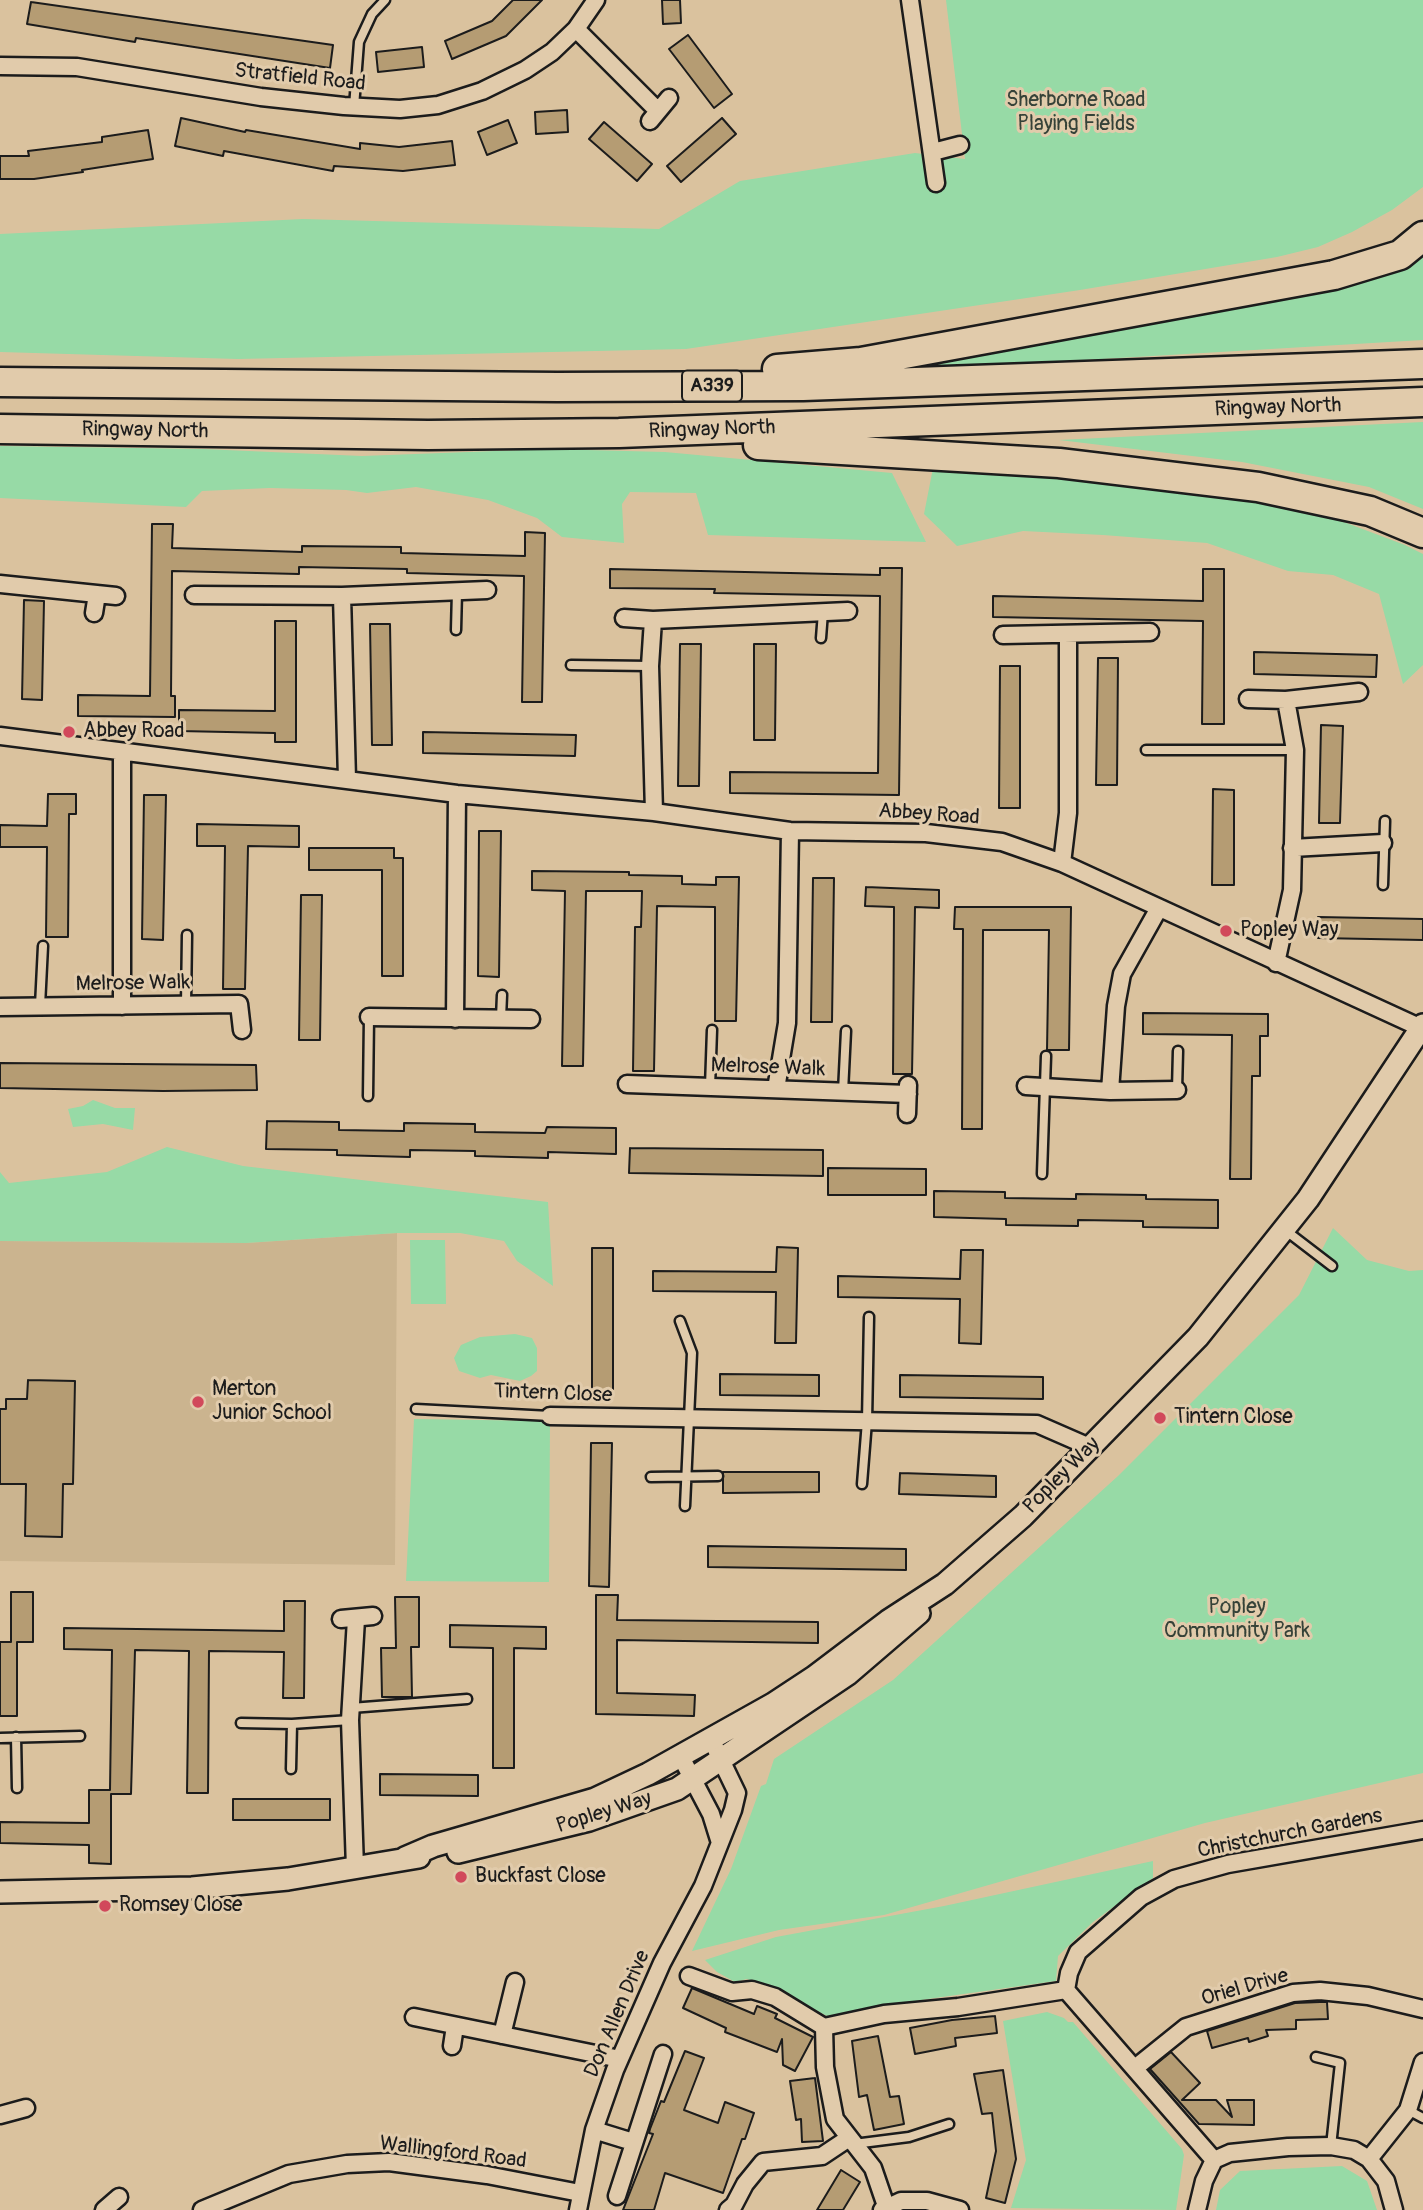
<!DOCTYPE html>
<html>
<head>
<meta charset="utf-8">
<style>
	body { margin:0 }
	canvas { display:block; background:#dac29e }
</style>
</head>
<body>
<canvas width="1423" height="2210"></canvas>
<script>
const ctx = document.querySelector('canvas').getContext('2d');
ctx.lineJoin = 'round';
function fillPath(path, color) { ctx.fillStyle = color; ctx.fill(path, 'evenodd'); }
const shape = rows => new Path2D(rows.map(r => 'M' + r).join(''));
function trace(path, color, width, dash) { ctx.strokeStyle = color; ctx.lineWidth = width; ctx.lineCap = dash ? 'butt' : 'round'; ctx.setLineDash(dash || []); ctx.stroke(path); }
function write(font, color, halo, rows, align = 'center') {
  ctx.font = font + ' Pangolin,sans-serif'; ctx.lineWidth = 6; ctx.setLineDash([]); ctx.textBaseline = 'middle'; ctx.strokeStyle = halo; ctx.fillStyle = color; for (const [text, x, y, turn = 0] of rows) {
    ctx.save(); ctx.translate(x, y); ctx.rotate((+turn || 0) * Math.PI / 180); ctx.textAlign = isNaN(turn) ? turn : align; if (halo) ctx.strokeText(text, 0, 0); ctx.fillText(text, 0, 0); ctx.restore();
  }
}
fillPath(shape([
	[397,1233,395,1565,0,1561,0,1241,246,1243]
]), '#cbb48f');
fillPath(shape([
	[946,0,1423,0,1423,187,1392,210,1352,232,1318,247,1277,257,1080,290,686,349,238,359,0,352,0,234,303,219,659,229,740,181,915,153,965,159],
	[1423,252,1423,340,882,372],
	[1423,422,1423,509,1369,487,1242,462,1059,440],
	[0,446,203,449,362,456,548,449,665,452,892,473,926,542,708,535,696,493,630,492,622,504,624,543,562,537,537,518,488,500,416,487,367,493,346,490,270,488,202,491,186,507,0,498],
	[933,468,1068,478,1201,492,1312,510,1405,545,1423,554,1423,665,1403,684,1379,594,1333,575,1288,571,1207,543,1103,535,1023,531,957,546,924,514],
	[93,1100,115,1108,135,1108,133,1130,103,1124,73,1127,68,1109,83,1106],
	[167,1147,243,1166,548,1202,553,1286,517,1261,504,1241,460,1233,397,1233,246,1243,0,1241,0,1172,9,1183,107,1172],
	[1333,1228,1367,1260,1409,1271,1423,1270,1423,1773,1205,1823,884,1915,779,1930,692,1951,731,1869,761,1786,766,1784,774,1759,893,1680,1118,1476,1299,1295],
	[410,1240,445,1240,446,1304,411,1304],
	[515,1334,532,1338,537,1348,537,1371,531,1376,520,1381,491,1375,480,1378,459,1371,454,1358,461,1345,480,1337],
	[414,1419,550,1421,549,1582,406,1581],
	[1153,1861,1153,1878,1093,1922,1058,1956,1056,1981,928,1999,829,2017,780,1992,747,1979,735,1982,717,1972,705,1960,776,1937,944,1906],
	[1047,2012,1064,2018,1068,2022,1073,2022,1182,2149,1184,2155,1176,2210,1011,2208,1026,2160,1003,2021],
	[1342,2166,1367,2181,1377,2210,1216,2210,1220,2190,1240,2171]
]), '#97daa6');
const building = shape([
	[513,0,542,0,506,36,452,59,445,41,492,21,513,0],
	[662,0,680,0,681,23,663,24,662,0],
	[31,2,333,45,330,68,136,38,135,42,27,24,31,2],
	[688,35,732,94,714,108,669,49,688,35],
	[422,47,424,67,378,72,376,52,422,47],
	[567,110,568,132,536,134,535,112,567,110],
	[181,118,245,132,246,130,360,149,360,143,399,147,452,141,455,165,403,171,334,166,333,171,224,151,223,156,175,146,181,118],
	[722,118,736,134,681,182,667,166,722,118],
	[508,120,517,143,487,155,478,132,508,120],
	[604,122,652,164,637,181,589,139,604,122],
	[148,130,153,159,82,170,83,172,34,179,0,179,0,156,29,156,28,151,102,142,102,137,148,130],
	[152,524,173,524,172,548,302,552,302,546,401,547,401,553,525,556,525,532,545,533,542,702,522,702,524,576,407,573,407,569,299,567,299,574,172,571,171,696,175,696,175,717,78,716,78,695,150,696,152,524],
	[880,568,902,568,899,795,730,793,730,772,878,773,880,596,714,593,715,589,610,588,610,569,880,575,880,568],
	[1203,569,1224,569,1224,724,1202,724,1203,621,993,617,993,596,1203,601,1203,569],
	[24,600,44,601,42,700,22,699,24,600],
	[275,621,296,621,296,742,275,742,275,733,179,731,179,710,275,711,275,621],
	[370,624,390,624,392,745,372,745,370,624],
	[680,644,701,644,699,786,678,786,680,644],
	[754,644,776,644,775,740,754,740,754,644],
	[1254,652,1377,655,1376,677,1254,674,1254,652],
	[1098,658,1118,658,1117,785,1096,785,1098,658],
	[1000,666,1020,666,1020,808,999,808,1000,666],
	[1321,725,1343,726,1340,823,1319,823,1321,725],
	[423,732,576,735,575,756,423,753,423,732],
	[1213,789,1234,790,1234,885,1212,885,1213,789],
	[48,794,76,794,76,814,69,814,68,937,46,937,47,847,0,847,0,825,47,826,48,794],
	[144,795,166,795,163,940,142,939,144,795],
	[197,824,299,826,299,847,248,846,245,989,223,989,225,846,197,846,197,824],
	[479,831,501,831,499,977,478,976,479,831],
	[309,848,394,848,394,858,403,858,403,976,382,976,382,870,309,870,309,848],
	[532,871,629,872,629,875,682,876,682,884,716,885,716,877,739,877,736,1021,715,1021,715,907,657,906,654,1071,633,1071,635,927,641,927,642,891,586,891,583,1066,562,1066,565,891,532,890,532,871],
	[813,878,834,878,832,1022,811,1022,813,878],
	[866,887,939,890,939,908,915,907,912,1074,893,1074,894,907,865,906,866,887],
	[301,895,322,895,320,1040,299,1040,301,895],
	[955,907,1071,907,1069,1050,1047,1050,1049,930,983,930,982,1129,962,1129,963,929,954,929,955,907],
	[1318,917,1423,919,1423,940,1318,938,1318,917],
	[1143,1013,1268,1014,1268,1036,1260,1036,1260,1076,1252,1076,1251,1179,1230,1179,1232,1035,1143,1034,1143,1013],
	[0,1063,256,1065,257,1090,163,1091,0,1088,0,1063],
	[267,1121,339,1122,339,1130,404,1131,404,1123,475,1124,475,1132,545,1133,547,1127,616,1128,616,1154,548,1152,548,1158,475,1156,475,1151,410,1150,410,1157,337,1155,337,1150,266,1149,267,1121],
	[630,1148,823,1150,823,1176,629,1173,630,1148],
	[828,1168,926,1169,926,1195,828,1195,828,1168],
	[934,1191,1005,1192,1005,1198,1076,1199,1076,1194,1146,1195,1146,1199,1218,1200,1218,1228,1143,1227,1143,1221,1078,1220,1078,1226,1006,1225,1006,1219,934,1217,934,1191],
	[777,1247,798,1248,796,1343,775,1343,776,1292,653,1291,653,1271,776,1272,777,1247],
	[592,1248,613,1248,613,1395,592,1395,592,1248],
	[961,1250,983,1250,981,1344,959,1343,960,1299,838,1297,838,1276,960,1279,961,1250],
	[720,1374,819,1375,819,1396,720,1395,720,1374],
	[900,1375,1043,1377,1043,1399,900,1397,900,1375],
	[28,1380,75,1381,73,1484,63,1484,62,1537,25,1536,26,1484,0,1484,0,1409,6,1409,6,1399,27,1399,28,1380],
	[591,1443,612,1443,609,1587,589,1586,591,1443],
	[723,1472,819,1472,819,1492,723,1493,723,1472],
	[900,1473,996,1476,996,1497,899,1494,900,1473],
	[708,1546,906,1549,906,1570,708,1567,708,1546],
	[11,1592,33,1592,33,1642,17,1642,17,1716,0,1716,0,1642,11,1642,11,1592],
	[596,1595,618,1595,617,1620,818,1622,818,1643,617,1640,617,1693,695,1695,694,1716,596,1714,596,1595],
	[395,1597,419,1597,419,1647,411,1647,412,1697,382,1697,381,1648,396,1648,395,1597],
	[284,1601,305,1601,304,1698,283,1698,284,1652,209,1651,208,1793,187,1793,189,1651,135,1650,131,1794,111,1794,111,1864,89,1863,89,1845,0,1843,0,1822,89,1823,89,1790,110,1790,112,1650,64,1649,64,1628,284,1631,284,1601],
	[450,1625,546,1627,546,1649,514,1648,514,1768,493,1768,493,1648,450,1647,450,1625],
	[380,1774,478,1775,478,1796,380,1795,380,1774],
	[233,1799,330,1799,330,1820,233,1820,233,1799],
	[692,1988,754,2014,757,2006,777,2014,775,2018,813,2037,795,2071,783,2065,782,2039,777,2052,725,2032,726,2028,683,2008,692,1988],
	[1320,2002,1327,2002,1328,2019,1296,2020,1296,2029,1266,2030,1268,2036,1249,2042,1248,2038,1212,2048,1207,2031,1295,2003,1320,2002],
	[995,2016,997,2033,955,2038,956,2046,915,2054,910,2028,952,2020,995,2016],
	[878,2036,890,2097,899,2096,904,2124,874,2130,867,2095,859,2097,852,2041,878,2036],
	[685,2051,704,2058,684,2110,718,2123,725,2102,754,2113,745,2139,742,2139,723,2193,665,2173,654,2210,623,2210,653,2134,649,2133,650,2129,661,2101,664,2102,685,2051],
	[1171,2052,1200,2083,1182,2100,1216,2100,1232,2117,1227,2100,1254,2100,1254,2125,1199,2124,1150,2069,1171,2052],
	[1003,2070,1016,2159,1005,2203,986,2198,996,2151,992,2113,982,2114,974,2074,1003,2070],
	[815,2078,823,2141,802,2142,801,2119,796,2120,790,2081,815,2078],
	[841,2170,860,2182,843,2210,817,2210,841,2170]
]);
fillPath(building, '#b59c73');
trace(building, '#1c1c1c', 2);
const service = shape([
	[354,107,359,42,372,14,385,0],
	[456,630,457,591],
	[821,638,823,612],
	[571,665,650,666],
	[1146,750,1295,750],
	[1383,885,1385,821],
	[186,1004,187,935],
	[40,1006,43,946],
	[501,1018,502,995],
	[710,1087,712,1030],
	[1177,1090,1178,1051],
	[843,1092,846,1031],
	[368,1096,369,1017],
	[1042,1174,1046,1056],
	[1285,1230,1332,1266],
	[680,1321,692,1353,685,1506],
	[416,1409,550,1416],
	[651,1477,718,1476],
	[862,1484,867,1421,869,1317],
	[351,1708,467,1699],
	[241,1723,292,1724,350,1720],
	[16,1737,17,1788],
	[0,1738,80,1736],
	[291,1769,292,1724],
	[1316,2057,1340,2063,1331,2146],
	[1408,2110,1423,2118],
	[854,2144,909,2137,949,2124]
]);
const minor = shape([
	[910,0,936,183],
	[576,29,658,111],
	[0,66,77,67,261,97,344,106,400,109,438,105,482,91,525,70,552,52,576,29,596,0],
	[650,121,669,98],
	[933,152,960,145],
	[0,584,116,596],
	[194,595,342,596,487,590],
	[342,596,347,779],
	[94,613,97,594],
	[624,618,653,620,848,611],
	[653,620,650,666,654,812],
	[1003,635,1150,632],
	[1248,699,1286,700,1359,692],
	[0,736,457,794,654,812,790,831,926,833,1002,842,1062,863,1421,1028],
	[1292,848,1383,843],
	[1062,863,1068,813,1068,634],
	[1276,963,1292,890,1295,750,1286,700],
	[122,1006,122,752],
	[0,1007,239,1004,242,1030],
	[369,1017,531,1019],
	[455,1019,457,794],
	[627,1084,908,1094],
	[1026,1086,1110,1091,1177,1090],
	[776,1089,787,1023,790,831],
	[1110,1091,1116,1006,1122,974,1159,908],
	[907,1114,908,1085],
	[550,1416,1037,1424,1092,1448],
	[341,1619,373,1616],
	[681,1757,711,1814,720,1843],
	[355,1868,350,1720,356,1619],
	[689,1976,732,1992,752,1990,775,1997,824,2027,884,2014,958,2007,1066,1990],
	[1066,1990,1069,1973,1078,1952,1141,1897,1174,1879,1228,1864,1423,1830],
	[1066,1990,1214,2160],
	[414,2017,620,2059],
	[824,2027,825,2067,835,2119,873,2168,886,2206],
	[502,2035,515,1982],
	[452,2046,455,2026],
	[1135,2068,1186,2027,1293,1993,1320,1991,1368,1996,1423,2009],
	[0,2115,26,2108],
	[594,2130,633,2142],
	[1369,2159,1408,2110,1423,2062],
	[617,2196,663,2054],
	[104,2210,119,2197],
	[202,2210,289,2174,347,2164,389,2162,487,2175,580,2193],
	[578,2210,594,2130,615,2070,662,1963,703,1886,733,1810,737,1793,711,1739],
	[728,2210,734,2205,745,2184,763,2162,822,2156,849,2138],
	[882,2210,901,2201,927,2201,960,2210],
	[1197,2210,1204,2181,1214,2160,1230,2153,1288,2147,1331,2146,1354,2150,1369,2159,1386,2181,1394,2210]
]);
const tertiary = shape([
	[458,1852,589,1820,677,1789,848,1674,919,1613],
	[405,1858,433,1846,595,1799,648,1774,773,1704,814,1677,888,1621,945,1584,1023,1516,1198,1337,1308,1199,1423,1025],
	[0,1892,192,1888,288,1879,419,1857]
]);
const trunk = shape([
	[777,369,861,362,1334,275,1400,255,1423,236],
	[0,382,557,387,803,386,1423,364],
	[0,429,428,435,619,433,1423,402],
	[758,445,1059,463,1258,487,1370,511,1423,533]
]);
trace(service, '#1c1c1c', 13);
trace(minor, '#1c1c1c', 21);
trace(tertiary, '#1c1c1c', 26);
trace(trunk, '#1c1c1c', 33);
trace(service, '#e1cbab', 8);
trace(minor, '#e1cbab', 16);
trace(tertiary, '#e1cbab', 21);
trace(trunk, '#e1cbab', 28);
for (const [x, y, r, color] of [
	[69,732,7,"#d1495b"],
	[1226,931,7,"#d1495b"],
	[198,1402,7,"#d1495b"],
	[1160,1418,7,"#d1495b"],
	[461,1877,7,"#d1495b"],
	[105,1906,7,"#d1495b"]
]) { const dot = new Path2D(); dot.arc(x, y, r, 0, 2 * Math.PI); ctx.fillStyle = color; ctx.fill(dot); trace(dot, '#e1cbab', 2.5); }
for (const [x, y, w] of [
	[712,386,60]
]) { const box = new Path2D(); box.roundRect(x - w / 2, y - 15.5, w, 31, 5); ctx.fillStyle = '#e1cbab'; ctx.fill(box); trace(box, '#1c1c1c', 2); }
write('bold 19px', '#1c1c1c', null, [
	["A339",712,386]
]);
write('21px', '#1c1c1c', '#e1cbab', [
	["Stratfield Road",300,78,6],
	["Ringway North",1278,408,-2],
	["Ringway North",712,430,-2],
	["Ringway North",145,431,1],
	["Abbey Road",929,815,4],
	["Melrose Walk",133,984,-1],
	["Melrose Walk",768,1068,2],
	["Tintern Close",553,1394,2],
	["Popley Way",1062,1476,-45],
	["Popley Way",604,1813,-17],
	["Christchurch Gardens",1290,1834,-11],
	["Oriel Drive",1245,1988,-16],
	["Don Allen Drive",618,2014,-67],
	["Wallingford Road",453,2153,7]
]);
write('21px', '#354238', '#e1cbab', [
	["Sherborne Road",1076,101],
	["Playing Fields",1076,125],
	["Popley",1237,1608],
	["Community Park",1237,1632]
]);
write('21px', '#1c1c1c', '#e1cbab', [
	["Abbey Road",83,732],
	["Popley Way",1240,931],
	["Merton",212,1390],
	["Junior School",212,1414],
	["Tintern Close",1174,1418],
	["Buckfast Close",475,1877],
	["Romsey Close",119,1906]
], 'left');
</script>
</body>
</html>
